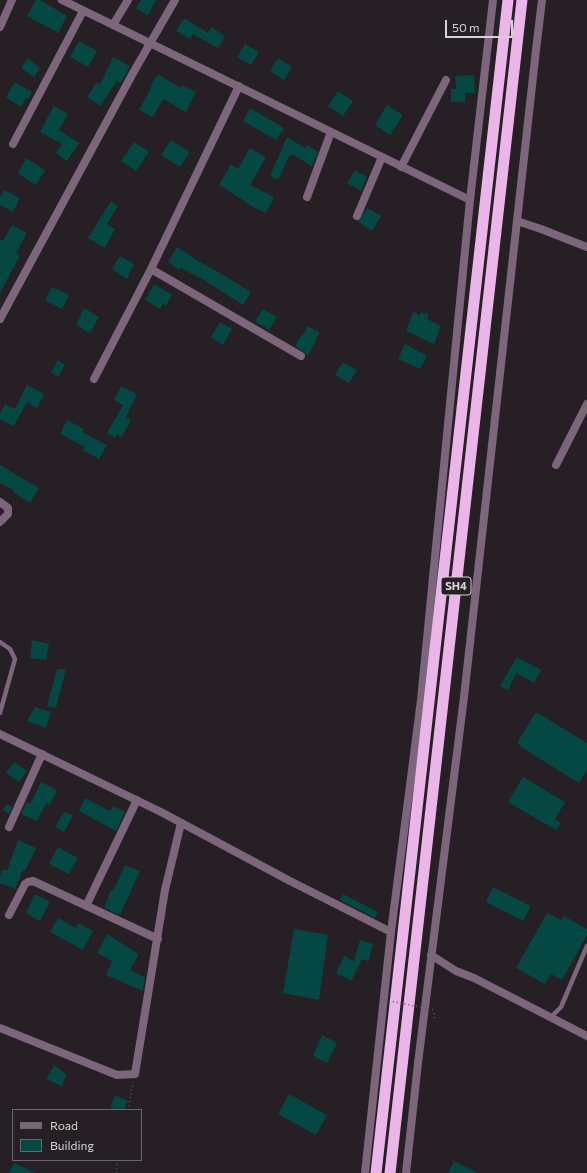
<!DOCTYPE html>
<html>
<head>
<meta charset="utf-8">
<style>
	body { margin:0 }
	#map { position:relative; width:587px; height:1173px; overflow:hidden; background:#262025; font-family:Commissioner,sans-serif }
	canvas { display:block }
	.legend { position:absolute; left:12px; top:1109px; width:130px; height:52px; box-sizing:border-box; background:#262025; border:1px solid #6c676b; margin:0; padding:5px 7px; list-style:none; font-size:12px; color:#d6d2d5 }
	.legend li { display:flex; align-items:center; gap:8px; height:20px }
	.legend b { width:20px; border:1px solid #6c676b }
	.scale { position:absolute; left:445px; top:20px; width:68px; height:18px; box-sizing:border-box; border:2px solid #d6d2d5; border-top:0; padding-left:5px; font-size:12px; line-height:14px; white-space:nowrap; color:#d6d2d5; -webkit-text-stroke:3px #262025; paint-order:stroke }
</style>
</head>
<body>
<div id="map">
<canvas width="587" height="1173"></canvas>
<ul class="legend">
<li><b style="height:5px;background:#7d657c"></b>Road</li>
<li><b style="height:11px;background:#044743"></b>Building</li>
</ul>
<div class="scale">50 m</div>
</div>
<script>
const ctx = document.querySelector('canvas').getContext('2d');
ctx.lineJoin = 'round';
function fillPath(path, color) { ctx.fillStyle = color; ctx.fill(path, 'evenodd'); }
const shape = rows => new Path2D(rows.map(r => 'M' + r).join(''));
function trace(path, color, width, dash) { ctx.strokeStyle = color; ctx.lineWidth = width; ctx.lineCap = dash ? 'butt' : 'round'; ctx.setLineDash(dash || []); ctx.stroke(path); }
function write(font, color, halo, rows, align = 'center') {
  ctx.font = font + ' Commissioner,sans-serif'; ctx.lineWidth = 3.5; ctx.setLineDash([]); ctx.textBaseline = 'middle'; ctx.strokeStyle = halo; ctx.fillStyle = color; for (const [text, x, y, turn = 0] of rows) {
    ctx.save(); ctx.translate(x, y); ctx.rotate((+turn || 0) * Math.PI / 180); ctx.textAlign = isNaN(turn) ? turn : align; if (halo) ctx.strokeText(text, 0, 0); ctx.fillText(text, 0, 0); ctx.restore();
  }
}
fillPath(shape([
	[36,0,40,0,67,16,58,33,27,16],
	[141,0,156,0,148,15,136,9],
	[184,18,208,33,211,27,225,36,218,48,193,34,190,39,176,31],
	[79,41,97,51,88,67,70,57],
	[245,44,259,52,251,65,237,57],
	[113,57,130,66,121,83,117,81,100,106,87,97,97,82,100,85],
	[28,58,40,68,34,77,21,68],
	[278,58,292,67,284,80,270,71],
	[158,74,180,88,182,85,196,92,186,112,163,99,153,117,139,110,151,88,150,87],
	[474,75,475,93,465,93,465,102,451,102,451,89,456,89,455,76],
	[15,82,32,92,28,99,26,98,21,107,6,97],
	[338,91,353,101,343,116,328,106],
	[387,105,403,115,390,135,375,125],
	[54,106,68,114,59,130,79,143,67,161,56,153,62,144,40,132],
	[250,108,284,128,276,140,243,121],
	[287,137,305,148,307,145,318,152,312,166,292,154,290,157,289,156,278,180,270,176],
	[171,140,190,152,180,167,161,155],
	[134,142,149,152,136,171,121,161],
	[250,148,266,157,250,185,274,197,266,213,247,204,248,203,219,185,231,164,238,169],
	[26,158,45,170,36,185,18,173],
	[355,170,367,177,361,191,347,183],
	[4,190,20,198,13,212,0,205,0,197],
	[111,201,118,206,107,224,115,229,105,248,88,238],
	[367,208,381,216,372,231,358,222],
	[12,225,27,233,16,253,20,255,0,293,0,240,3,241],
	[177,247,195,259,218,272,251,292,243,305,202,279,181,268,179,270,168,262],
	[120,256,134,264,127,279,112,269],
	[154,284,172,295,166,306,163,304,160,309,145,300],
	[52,287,69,295,62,309,45,300],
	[84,308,99,317,90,333,76,325],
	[263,309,277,317,269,330,255,321],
	[413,312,420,315,421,312,429,315,427,319,441,326,434,344,406,331],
	[220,322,232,329,223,345,211,337],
	[308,326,320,333,315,341,316,342,308,355,295,346,302,334,303,335],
	[405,344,427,356,420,369,398,359],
	[58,360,65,365,58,377,51,372],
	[343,362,357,370,349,383,335,375],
	[27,385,44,394,37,408,27,402,14,426,0,419,0,414,5,404,15,409],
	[121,386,137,394,126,417,131,420,122,437,117,434,115,438,107,433,123,405,114,400],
	[67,420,84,429,82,432,107,445,99,459,83,450,85,447,60,434],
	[0,465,39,488,30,503,13,492,14,490,0,483],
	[32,640,49,644,46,660,30,658],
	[517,657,541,670,534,683,516,673,508,690,500,686],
	[57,669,66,669,56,708,47,706],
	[35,707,51,712,46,728,27,721],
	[536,712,587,743,587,770,579,783,521,747,521,746,517,743],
	[14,762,27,771,19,782,6,773],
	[523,777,565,802,555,819,561,823,556,830,508,802],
	[41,782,57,790,50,805,46,803,37,821,21,814,26,802,30,804],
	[85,798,110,811,113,806,125,812,116,831,79,811],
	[7,804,12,807,9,814,3,810],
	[64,812,73,815,64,832,55,827],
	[18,840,36,848,25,871,23,870,15,889,0,883,0,876,3,869,7,871],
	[58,847,78,858,69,874,49,864],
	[125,865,140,871,120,915,104,908,111,890,113,891],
	[493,887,531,906,523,921,486,902],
	[35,894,50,902,40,921,26,913],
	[343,894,378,912,375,918,340,900],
	[547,913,561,920,564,916,587,929,587,935,562,980,551,974,545,984,516,968],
	[58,918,76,928,78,923,93,931,83,950,50,932],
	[294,929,328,935,319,1000,283,993],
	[107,934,139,954,130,970,145,977,143,991,106,975,112,961,97,953],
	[360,940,373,944,369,961,362,959,351,981,336,973,344,956,354,961],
	[322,1035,337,1043,327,1063,313,1056],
	[54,1065,66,1074,62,1086,46,1079],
	[289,1094,327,1115,316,1135,278,1114],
	[115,1095,128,1101,124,1110,116,1110,110,1107],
	[454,1161,478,1173,448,1173],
	[14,1163,35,1173,9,1173]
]), '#044743');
trace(shape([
	[434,1018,434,1010],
	[128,1110,133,1082],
	[116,1173,118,1160]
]), '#5c575b', 1.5, [1, 3]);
trace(shape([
	[0,642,10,649,15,659,0,713],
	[551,1017,561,1007,587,946]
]), '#7d657c', 4.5);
trace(shape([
	[62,0,470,200],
	[113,25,128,0],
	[0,27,12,0],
	[13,144,83,11],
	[401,167,446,80],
	[307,197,331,132],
	[357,216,382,157],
	[517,221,541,229,587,247],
	[151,269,301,356],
	[0,319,133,73,175,0],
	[94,379,151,269,239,86],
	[556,465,587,404],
	[0,502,8,508,8,514,0,522],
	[9,827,42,754],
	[86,906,137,800],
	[9,915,25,884,28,882,33,881,158,939],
	[391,932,421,700,470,200,493,0],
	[0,1028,117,1075,135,1074,165,890,181,823]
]), '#7d657c', 8);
trace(shape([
	[0,734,161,812,290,881,391,932,365,1173],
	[431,955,456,971,474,978,587,1036],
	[406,1173,418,1063,464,697,536,50,542,0]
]), '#7d657c', 8);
trace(shape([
	[376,1173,508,0],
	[390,1173,522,0]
]), '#ecb5ea', 11);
trace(shape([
	[381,999,434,1010]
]), '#5c575b', 1.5, [1, 3]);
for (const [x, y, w] of [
	[456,586,30]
]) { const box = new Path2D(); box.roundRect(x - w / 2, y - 9, w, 18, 3); ctx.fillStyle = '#262025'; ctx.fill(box); trace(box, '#d6d2d5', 1); }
write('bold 11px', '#d6d2d5', null, [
	["SH4",456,586]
]);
</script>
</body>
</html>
